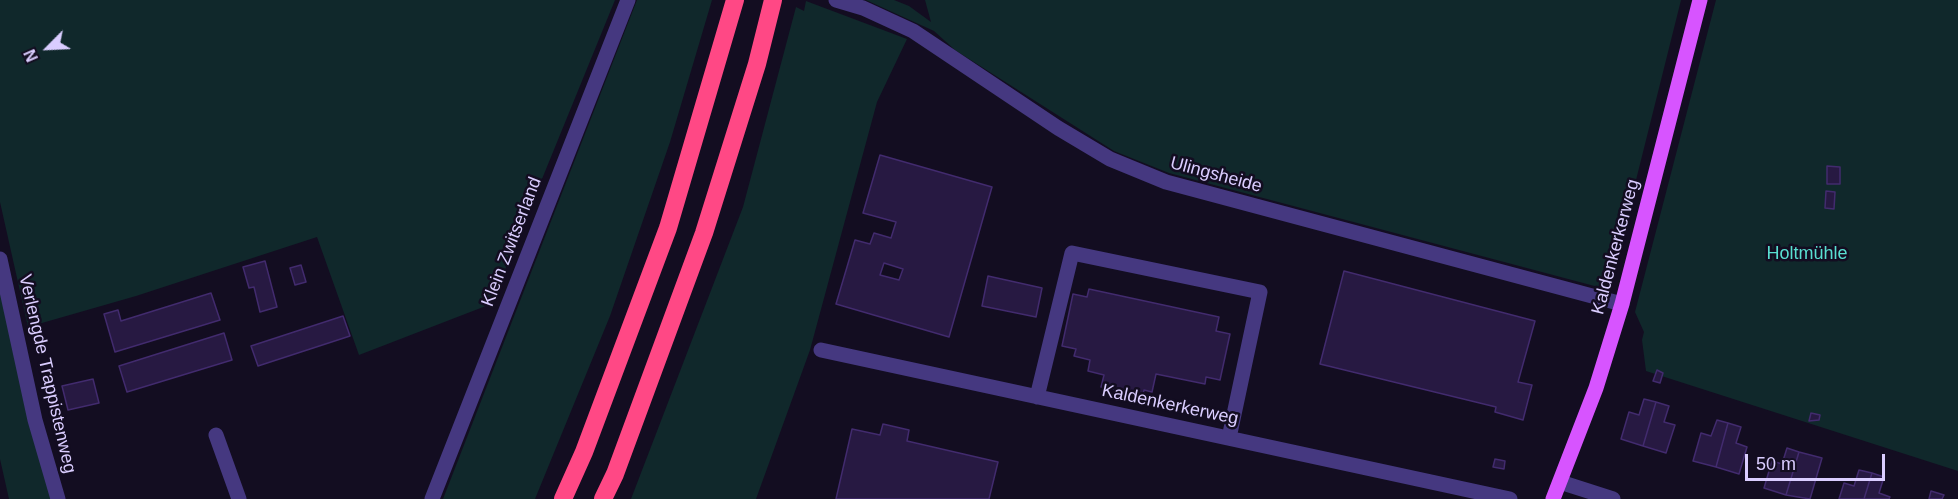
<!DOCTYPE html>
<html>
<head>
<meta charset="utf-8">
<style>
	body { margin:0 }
	#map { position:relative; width:1958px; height:499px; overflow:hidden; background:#130d21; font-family:Arial,sans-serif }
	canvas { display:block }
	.north { position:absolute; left:18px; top:18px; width:60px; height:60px; -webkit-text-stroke:4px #130d21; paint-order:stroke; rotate:246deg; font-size:16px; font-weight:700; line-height:24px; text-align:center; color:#dacdff }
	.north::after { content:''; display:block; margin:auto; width:21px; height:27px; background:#dacdff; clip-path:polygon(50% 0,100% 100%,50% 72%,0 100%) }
	.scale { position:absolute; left:1745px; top:454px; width:140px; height:27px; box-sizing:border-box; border:3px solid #dacdff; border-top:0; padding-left:8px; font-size:18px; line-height:21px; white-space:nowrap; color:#dacdff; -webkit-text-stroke:4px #130d21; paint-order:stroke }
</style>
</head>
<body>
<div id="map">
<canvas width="1958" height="499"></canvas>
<div class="north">N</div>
<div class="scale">50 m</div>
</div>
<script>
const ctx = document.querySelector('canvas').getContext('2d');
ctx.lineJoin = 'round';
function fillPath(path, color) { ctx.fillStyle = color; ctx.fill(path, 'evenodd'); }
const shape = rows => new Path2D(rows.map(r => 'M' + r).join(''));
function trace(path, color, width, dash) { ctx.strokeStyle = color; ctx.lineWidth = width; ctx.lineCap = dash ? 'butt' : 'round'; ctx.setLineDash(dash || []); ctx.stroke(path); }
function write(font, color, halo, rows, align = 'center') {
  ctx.font = font + ' Arial,sans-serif'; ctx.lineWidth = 5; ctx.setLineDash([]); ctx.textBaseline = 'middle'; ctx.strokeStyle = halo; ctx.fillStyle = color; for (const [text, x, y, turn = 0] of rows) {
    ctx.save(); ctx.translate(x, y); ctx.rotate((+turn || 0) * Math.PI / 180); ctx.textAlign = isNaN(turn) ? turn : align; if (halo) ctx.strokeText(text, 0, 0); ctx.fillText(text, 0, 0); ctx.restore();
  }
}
fillPath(shape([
	[0,0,615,0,491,304,359,355,317,237,136,296,28,327,0,202],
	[637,0,712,0,670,142,610,316,535,499,443,499],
	[866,0,894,0,909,6,931,22,925,0,1681,0,1610,284,1602,288,1169,173,1114,151,955,50,934,31],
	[1716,0,1958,0,1958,471,1646,371,1642,340,1644,332,1635,312],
	[806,1,907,39,877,102,810,350,756,499,631,499,743,207,796,7,804,11],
	[0,285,51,499,9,499,0,459]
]), '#10282b');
const building = shape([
	[880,155,992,187,949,337,836,304,855,240,870,244,874,233,891,238,896,222,863,213,880,155],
	[884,263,903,269,899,280,880,275,884,263],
	[1827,166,1840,167,1840,184,1827,184,1827,166],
	[1826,191,1835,192,1834,209,1825,208,1826,191],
	[265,261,277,307,260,312,254,287,249,288,243,267,265,261],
	[301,265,306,282,295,285,290,268,301,265],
	[1344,271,1535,321,1518,382,1532,385,1523,420,1495,412,1496,407,1320,364,1344,271],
	[988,276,1042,288,1036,317,982,306,988,276],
	[1089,289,1219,317,1216,331,1230,334,1220,380,1206,377,1205,384,1156,374,1152,392,1144,390,1143,395,1101,387,1104,375,1088,371,1090,360,1074,356,1076,349,1062,346,1073,294,1087,297,1089,289],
	[211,293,220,320,115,352,104,314,118,310,121,321,211,293],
	[343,316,350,336,258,366,251,346,343,316],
	[224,333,232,360,127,392,119,366,224,333],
	[1657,370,1663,373,1660,383,1653,381,1657,370],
	[93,379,99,403,68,410,62,386,93,379],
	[1644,399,1656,402,1643,446,1621,439,1629,412,1639,415,1644,399],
	[1656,402,1669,406,1664,422,1675,425,1666,453,1643,446,1656,402],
	[1811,413,1820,415,1819,420,1809,421,1811,413],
	[1717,420,1728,423,1716,467,1693,461,1701,433,1711,436,1717,420],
	[1728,423,1741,427,1736,443,1747,447,1739,474,1716,467,1728,423],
	[883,424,909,430,907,441,998,462,989,499,836,499,852,429,880,435,883,424],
	[1787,448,1799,452,1786,495,1764,488,1772,461,1782,464,1787,448],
	[1799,452,1822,458,1810,499,1786,495,1799,452],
	[1495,459,1505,461,1504,469,1493,467,1495,459],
	[1859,470,1872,473,1864,499,1839,499,1844,483,1854,486,1859,470],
	[1872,473,1884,477,1879,493,1890,497,1889,499,1864,499,1872,473],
	[1931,491,1944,495,1942,499,1929,499,1931,491]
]);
fillPath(building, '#271942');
trace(building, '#422b6e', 1.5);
trace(shape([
	[836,0,863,8,913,31,1058,128,1110,159,1166,182,1622,304],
	[0,259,35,420,58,499],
	[821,350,1510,499],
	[1037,397,1072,253,1260,292,1229,438],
	[216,435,239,499],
	[1560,482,1613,499],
	[432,499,628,0]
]), '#453880', 15);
trace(shape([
	[1553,499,1596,388,1622,304,1700,0]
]), '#d754ff', 15);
trace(shape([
	[563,499,584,452,668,228,735,0],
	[603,499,615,474,704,233,757,64,773,0]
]), '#ff4885', 18);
write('18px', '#dacdff', '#130d21', [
	["Ulingsheide",1216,175,15],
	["Klein Zwitserland",512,242,-69],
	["Kaldenkerkerweg",1616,247,-75],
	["Verlengde Trappistenweg",47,374,77],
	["Kaldenkerkerweg",1170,405,12]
]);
write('18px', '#59dfd1', '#130d21', [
	["Holtmühle",1807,254]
]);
</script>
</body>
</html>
